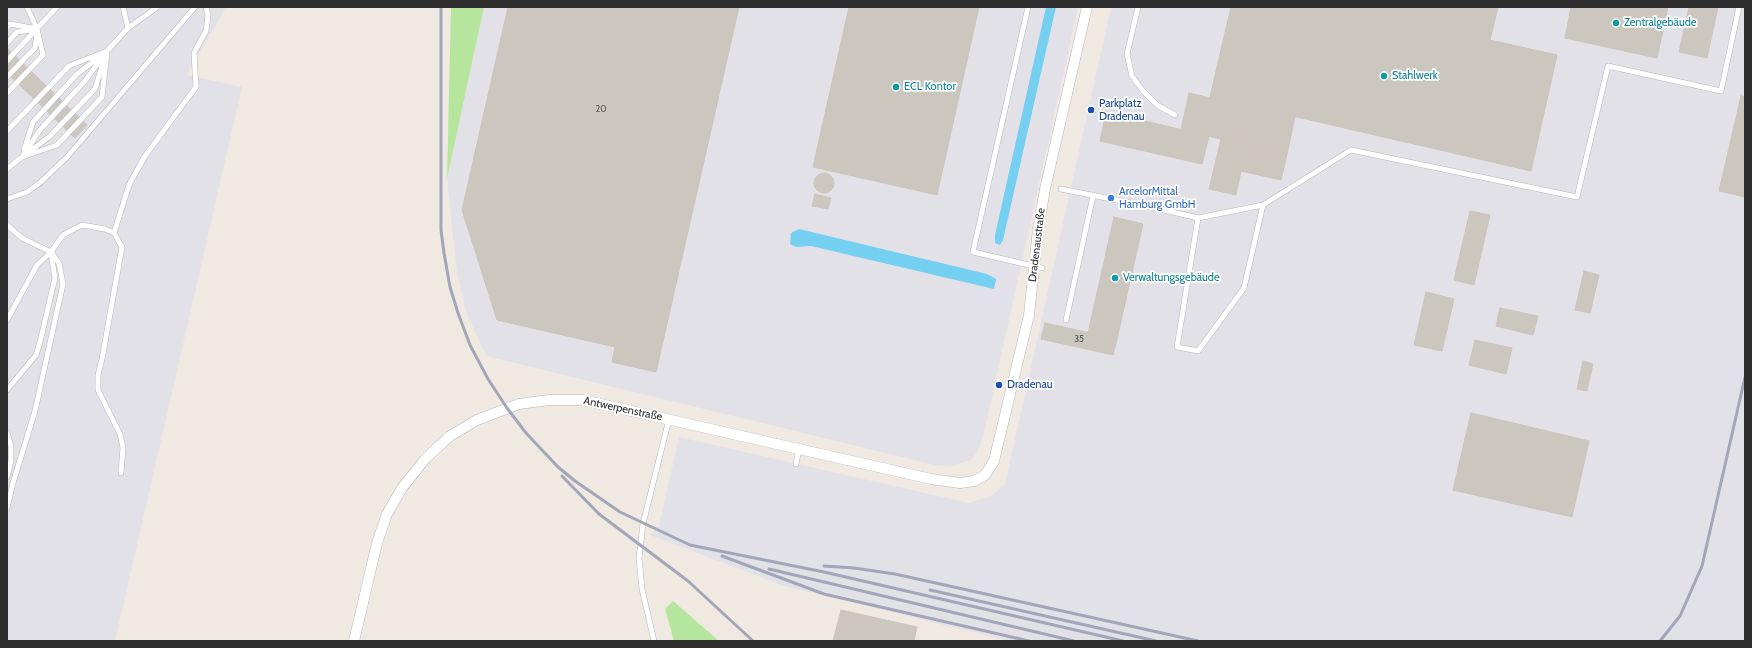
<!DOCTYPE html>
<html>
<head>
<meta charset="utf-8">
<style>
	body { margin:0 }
	#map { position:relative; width:1752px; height:648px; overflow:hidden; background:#efe9e1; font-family:Cabin,sans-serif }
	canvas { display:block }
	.frame { position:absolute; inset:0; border:8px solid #2e2e2e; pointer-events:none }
</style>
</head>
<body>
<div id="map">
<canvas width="1752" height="648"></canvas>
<div class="frame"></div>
</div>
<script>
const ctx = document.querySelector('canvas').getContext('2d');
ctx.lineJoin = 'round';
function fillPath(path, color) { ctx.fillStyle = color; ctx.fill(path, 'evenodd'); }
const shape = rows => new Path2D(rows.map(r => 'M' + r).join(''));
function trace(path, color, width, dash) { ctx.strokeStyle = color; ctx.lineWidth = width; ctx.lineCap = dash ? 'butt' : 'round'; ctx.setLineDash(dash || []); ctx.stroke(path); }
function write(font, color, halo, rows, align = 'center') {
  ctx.font = font + ' Cabin,sans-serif'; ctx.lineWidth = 3.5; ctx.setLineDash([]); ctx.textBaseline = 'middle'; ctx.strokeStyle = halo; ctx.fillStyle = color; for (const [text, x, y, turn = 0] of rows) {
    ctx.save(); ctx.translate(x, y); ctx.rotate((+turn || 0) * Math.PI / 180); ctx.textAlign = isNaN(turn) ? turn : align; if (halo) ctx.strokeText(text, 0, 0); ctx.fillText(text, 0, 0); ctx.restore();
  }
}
fillPath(shape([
	[7,7,226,7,187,75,242,87,115,641,7,641],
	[484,7,1078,7,983,438,977,452,971,460,950,466,935,465,486,356,466,311,457,274,447,179],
	[1111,7,1745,7,1745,641,1010,641,784,586,650,535,659,526,679,437,969,503,993,495,1005,484]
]), '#e3e1e8');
fillPath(shape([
	[451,7,484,7,447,179],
	[673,601,719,641,674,641,665,609]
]), '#b6e59e');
fillPath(shape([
	[1046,7,1056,7,1003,240,1000,245,995,243,995,235],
	[799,229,987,274,996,279,994,289,811,246,796,247,790,244,791,233]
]), '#75cff0');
const building = shape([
	[508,7,739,7,656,372,612,362,615,347,497,320,462,210,508,7],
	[849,7,979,7,937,195,813,167,849,7],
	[1231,7,1498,7,1490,40,1557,55,1531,171,1210,97,1231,7],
	[1571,7,1668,7,1657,58,1565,38,1571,7],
	[1689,7,1718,7,1707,58,1679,52,1689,7],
	[7,48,87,125,75,138,7,73,7,48],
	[1189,93,1295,117,1287,154,1181,130,1189,93],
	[1741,96,1745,97,1745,197,1719,191,1741,96],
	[1106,112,1209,136,1202,164,1100,141,1106,112],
	[1221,139,1287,154,1281,180,1241,171,1236,195,1209,189,1221,139],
	'814 183a10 10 0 1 1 20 0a10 10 0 1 1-20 0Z',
	[815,194,831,198,828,209,812,206,815,194],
	[1470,211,1490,215,1474,285,1454,280,1470,211],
	[1114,217,1143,224,1117,339,1088,333,1114,217],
	[1584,271,1599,275,1590,313,1575,310,1584,271],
	[1426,292,1454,299,1442,351,1414,345,1426,292],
	[1500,308,1538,316,1533,335,1496,326,1500,308],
	[1045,323,1117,339,1113,355,1041,339,1045,323],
	[1475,340,1512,348,1506,374,1469,365,1475,340],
	[1583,361,1593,364,1587,391,1577,389,1583,361],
	[1471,413,1589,441,1572,517,1453,490,1471,413],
	[841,610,917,627,914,641,833,641,841,610]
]);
fillPath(building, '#cbc7bf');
trace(building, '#cbc5ba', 1);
const service = shape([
	[123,7,128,28],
	[1028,7,973,252,1042,268],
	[1138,7,1127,54,1132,76,1143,91,1157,105,1175,115],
	[7,27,10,24,32,28],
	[7,43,17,32,37,29],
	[7,61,57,7],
	[7,77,35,48,37,34],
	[7,93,43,55,37,29,27,7],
	[7,131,69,66,107,51,128,28,156,8],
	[24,150,33,122,77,74,102,55],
	[26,154,49,137,95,89,103,63],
	[22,157,57,145,102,97,107,52],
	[7,169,22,157,40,130,85,81,107,51],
	[1061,189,1147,206,1198,218,1263,205,1351,150,1577,197,1608,66,1721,91,1739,7],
	[7,199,27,192,42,181,68,156,195,7],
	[1198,218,1177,347,1198,351,1244,288,1263,205],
	[7,225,22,238,51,252,59,263,63,284,35,411,13,483,7,508],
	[114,233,129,185,145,156,196,87,194,53,206,31,208,15,206,7],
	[7,320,37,265,51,252,63,235,82,225,105,229,114,233,122,247,102,359,98,375,98,390,120,434,123,448,121,473],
	[1066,320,1093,196],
	[7,390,36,355,40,342,55,278,51,253],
	[7,433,11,446,11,461,7,477],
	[796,464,799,449],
	[654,641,642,589,639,558,643,524,669,419]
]);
const minor = shape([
	[354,641,377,543,387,514,402,488,426,458,450,436,477,420,519,404,549,400,583,400,931,479,960,483,974,481,985,475,994,461,1029,315,1038,229,1045,189,1087,7]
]);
trace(service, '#b4b7c1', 6);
trace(minor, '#b4b7c1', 11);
trace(service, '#fff', 5);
trace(minor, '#fff', 10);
trace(shape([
	[441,7,441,230,444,253,450,287,458,313,470,345,488,379,507,408,526,433,558,467,575,481,620,512,690,545,824,572,1123,641],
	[562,476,599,514,688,581,753,641],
	[722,556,824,594,1029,641],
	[824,566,854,568,895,574,1198,641],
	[769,569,1074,641],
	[930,590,1156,641],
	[1660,641,1680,616,1702,566,1745,377]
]), '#a3a6b8', 3);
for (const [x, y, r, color] of [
	[1616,23,4,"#0f9aa8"],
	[1384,76,4,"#0f9aa8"],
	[896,87,4,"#0f9aa8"],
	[1091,110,4,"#1a4fb4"],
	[1111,198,4,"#3f7fe0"],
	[1115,278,4,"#0f9aa8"],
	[999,385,4,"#1a4fb4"]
]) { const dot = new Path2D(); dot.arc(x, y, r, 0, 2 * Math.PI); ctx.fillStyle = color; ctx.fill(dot); trace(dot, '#fff', 1.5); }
write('9px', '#555452', null, [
	["20",601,109],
	["35",1079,339]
]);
write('11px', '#0d838f', '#fff', [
	["Zentralgebäude",1624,23],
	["Stahlwerk",1392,76],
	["ECL Kontor",904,87],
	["Verwaltungsgebäude",1123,278]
], 'left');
write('11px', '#164399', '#fff', [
	["Parkplatz",1099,104],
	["Dradenau",1099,117],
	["Dradenau",1007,385]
], 'left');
write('11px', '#366cbe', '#fff', [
	["ArcelorMittal",1119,192],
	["Hamburg GmbH",1119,205]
], 'left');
write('11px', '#2e2e2e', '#fff', [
	["Dradenaustraße",1037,245,-83],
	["Antwerpenstraße",623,409,12]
]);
</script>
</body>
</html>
